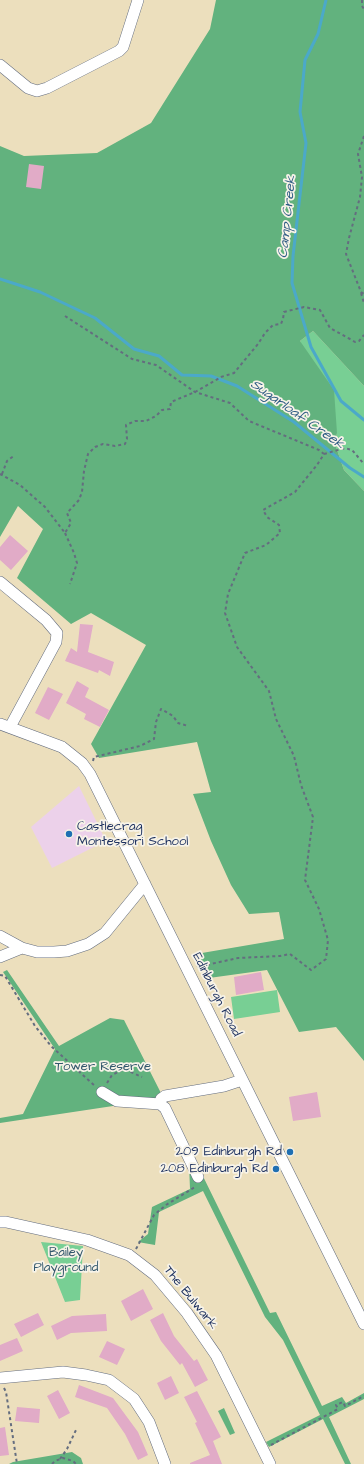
<!DOCTYPE html>
<html>
<head>
<meta charset="utf-8">
<style>
	body { margin:0 }
	canvas { display:block; background:#ecdfbd }
</style>
</head>
<body>
<canvas width="364" height="1464"></canvas>
<script>
const ctx = document.querySelector('canvas').getContext('2d');
ctx.lineJoin = 'round';
function fillPath(path, color) { ctx.fillStyle = color; ctx.fill(path, 'evenodd'); }
const shape = rows => new Path2D(rows.map(r => 'M' + r).join(''));
function trace(path, color, width, dash) { ctx.strokeStyle = color; ctx.lineWidth = width; ctx.lineCap = dash ? 'butt' : 'round'; ctx.setLineDash(dash || []); ctx.stroke(path); }
function write(font, color, halo, rows, align = 'center') {
  ctx.font = font + ' "Architects Daughter",sans-serif'; ctx.lineWidth = 3.5; ctx.setLineDash([]); ctx.textBaseline = 'middle'; ctx.strokeStyle = halo; ctx.fillStyle = color; for (const [text, x, y, turn = 0] of rows) {
    ctx.save(); ctx.translate(x, y); ctx.rotate((+turn || 0) * Math.PI / 180); ctx.textAlign = isNaN(turn) ? turn : align; if (halo) ctx.strokeText(text, 0, 0); ctx.fillText(text, 0, 0); ctx.restore();
  }
}
fillPath(shape([
	[79,786,106,841,52,868,31,827]
]), '#ecd1ea');
fillPath(shape([
	[313,331,364,386,364,491,344,470,335,444,337,433,300,341],
	[277,990,280,1012,234,1019,231,997],
	[41,1242,83,1246,80,1300,65,1302]
]), '#78cf94');
fillPath(shape([
	[216,0,364,0,364,386,313,331,300,341,334,390,337,433,335,444,344,470,364,491,364,1061,336,1027,299,1032,267,970,209,978,196,954,284,939,279,912,249,914,231,885,211,841,193,794,211,792,197,742,99,758,91,744,146,645,91,613,71,624,17,578,43,529,18,506,0,537,0,146,24,156,97,153,151,123,210,29],
	[7,970,59,1046,110,1018,124,1020,166,1103,162,1108,113,1106,0,1123,0,1118,23,1114,55,1049,3,972],
	[195,1160,270,1313,276,1312,322,1406,342,1397,346,1403,364,1393,364,1399,329,1417,351,1464,345,1464,323,1419,269,1447,266,1442,320,1415,283,1340,265,1317,203,1191,159,1212,155,1245,138,1242,148,1234,152,1207,190,1189,189,1164],
	[224,1408,235,1433,230,1435,218,1411],
	[72,1452,81,1458,83,1464,9,1464,13,1462]
]), '#62b27e');
trace(shape([
	[326,0,318,34,305,60,300,112,306,143,293,256,292,283,311,347,341,401,364,420],
	[0,279,40,292,95,318,134,349,159,356,182,375,211,376,237,386,294,422,350,468,364,477]
]), '#4ba9c9', 3);
fillPath(shape([
	[29,164,44,166,41,189,26,187],
	[10,535,28,551,11,570,0,560,0,547],
	[80,624,93,625,88,652,114,662,110,676,99,670,98,673,65,661,71,648,77,652],
	[77,681,89,688,85,697,109,710,100,727,84,719,86,714,66,703],
	[48,687,63,694,49,720,35,713],
	[261,972,264,990,236,995,234,977],
	[317,1092,321,1117,293,1121,289,1097],
	[143,1289,153,1309,131,1321,121,1301],
	[38,1313,44,1325,21,1337,14,1324],
	[163,1313,174,1336,194,1361,197,1359,208,1380,195,1387,182,1363,180,1365,161,1341,150,1320],
	[106,1314,107,1331,71,1333,57,1340,51,1326,72,1316],
	[17,1338,23,1351,0,1361,0,1345],
	[107,1341,125,1349,117,1365,99,1357],
	[171,1376,179,1393,165,1400,157,1383],
	[79,1385,113,1398,138,1432,148,1455,138,1460,125,1434,107,1408,75,1397],
	[58,1390,70,1413,59,1419,47,1396],
	[197,1391,221,1437,213,1441,222,1464,190,1464,190,1463,210,1455,195,1423,197,1422,184,1397],
	[17,1407,40,1409,39,1423,15,1421],
	[5,1427,9,1455,0,1456,0,1428]
]), '#e1abc7');
const minor = shape([
	[0,65,28,88,37,91,47,88,119,51,123,47,138,0],
	[0,582,46,620,57,633,56,642,10,727],
	[0,724,62,747,82,763,90,774,364,1324],
	[0,936,22,948],
	[0,957,22,948,37,952,54,952,67,951,88,944,105,933,145,884],
	[102,1092,117,1101,160,1104,161,1099,165,1096,224,1086,242,1080],
	[160,1104,165,1108,198,1177],
	[0,1222,6,1222,87,1240,129,1255,155,1275,187,1313,216,1355,270,1464],
	[0,1378,63,1372,86,1375,109,1380,134,1399,149,1422,165,1464]
]);
trace(minor, '#646d7f', 12);
trace(shape([
	[362,0,362,6,364,9],
	[364,136,358,154,362,177,360,197,349,238,346,254,361,292,364,294],
	[361,293,364,303],
	[65,316,132,359,156,365,195,392,230,403,249,421,319,450,324,454,317,465,295,492,263,510,267,517,279,525,280,533,266,545,245,553,228,594,225,613,237,647,269,691,276,719,294,756,301,785,313,817,305,880,319,909,328,940,326,959,311,970,290,954,280,956,238,958,197,967],
	[324,454,345,448,352,450,364,464],
	[0,474,20,485,45,507,65,533,71,523,67,513,79,500,82,492,84,471,88,454,95,447,103,444,115,446,125,444,127,439,126,425,135,421,146,421,156,416,162,410,170,409,171,402,195,392,221,377,234,373,258,344,265,333,273,325,281,324,283,319,284,312,304,307,320,310,330,328,350,339,355,342,359,341,364,335],
	[2,474,7,461,15,455],
	[65,533,74,553,77,563,70,584],
	[93,761,94,757,140,746,154,739,156,722,161,709,173,716,178,723,188,726],
	[0,975,5,976,35,1026,51,1046,95,1086],
	[107,1083,112,1075,124,1069,142,1077],
	[136,1249,154,1215,166,1205,195,1187],
	[4,1388,6,1392,17,1464],
	[271,1445,338,1409,336,1405,343,1402,345,1406,364,1396],
	[60,1459,67,1449,76,1430],
	[52,1464,55,1461,63,1458,73,1461,76,1464]
]), '#646d7f', 2, [3, 3]);
trace(minor, '#fff', 11);
for (const [x, y, r, color] of [
	[69,834,4,"#1f6fb2"],
	[290,1152,4,"#1f6fb2"],
	[276,1169,4,"#1f6fb2"]
]) { const dot = new Path2D(); dot.arc(x, y, r, 0, 2 * Math.PI); ctx.fillStyle = color; ctx.fill(dot); trace(dot, '#f7f3e8', 1.5); }
write('13px', '#1b2f5e', '#f7f3e8', [
	["Castlecrag",77,827,"left"],
	["Montessori School",77,842,"left"],
	["209 Edinburgh Rd",282,1152],
	["208 Edinburgh Rd",268,1169]
], 'right');
write('13px', '#1b2f5e', '#f7f3e8', [
	["Edinburgh Road",216,995,63],
	["The Bulwark",190,1298,51]
]);
write('13px', '#32576c', '#f7f3e8', [
	["Tower Reserve",103,1067],
	["Bailey",66,1253],
	["Playground",66,1268]
]);
write('italic 14px', '#2c5a83', '#f7f3e8', [
	["Camp Creek",288,217,-84],
	["Sugarloaf Creek",297,415,35]
]);
</script>
</body>
</html>
